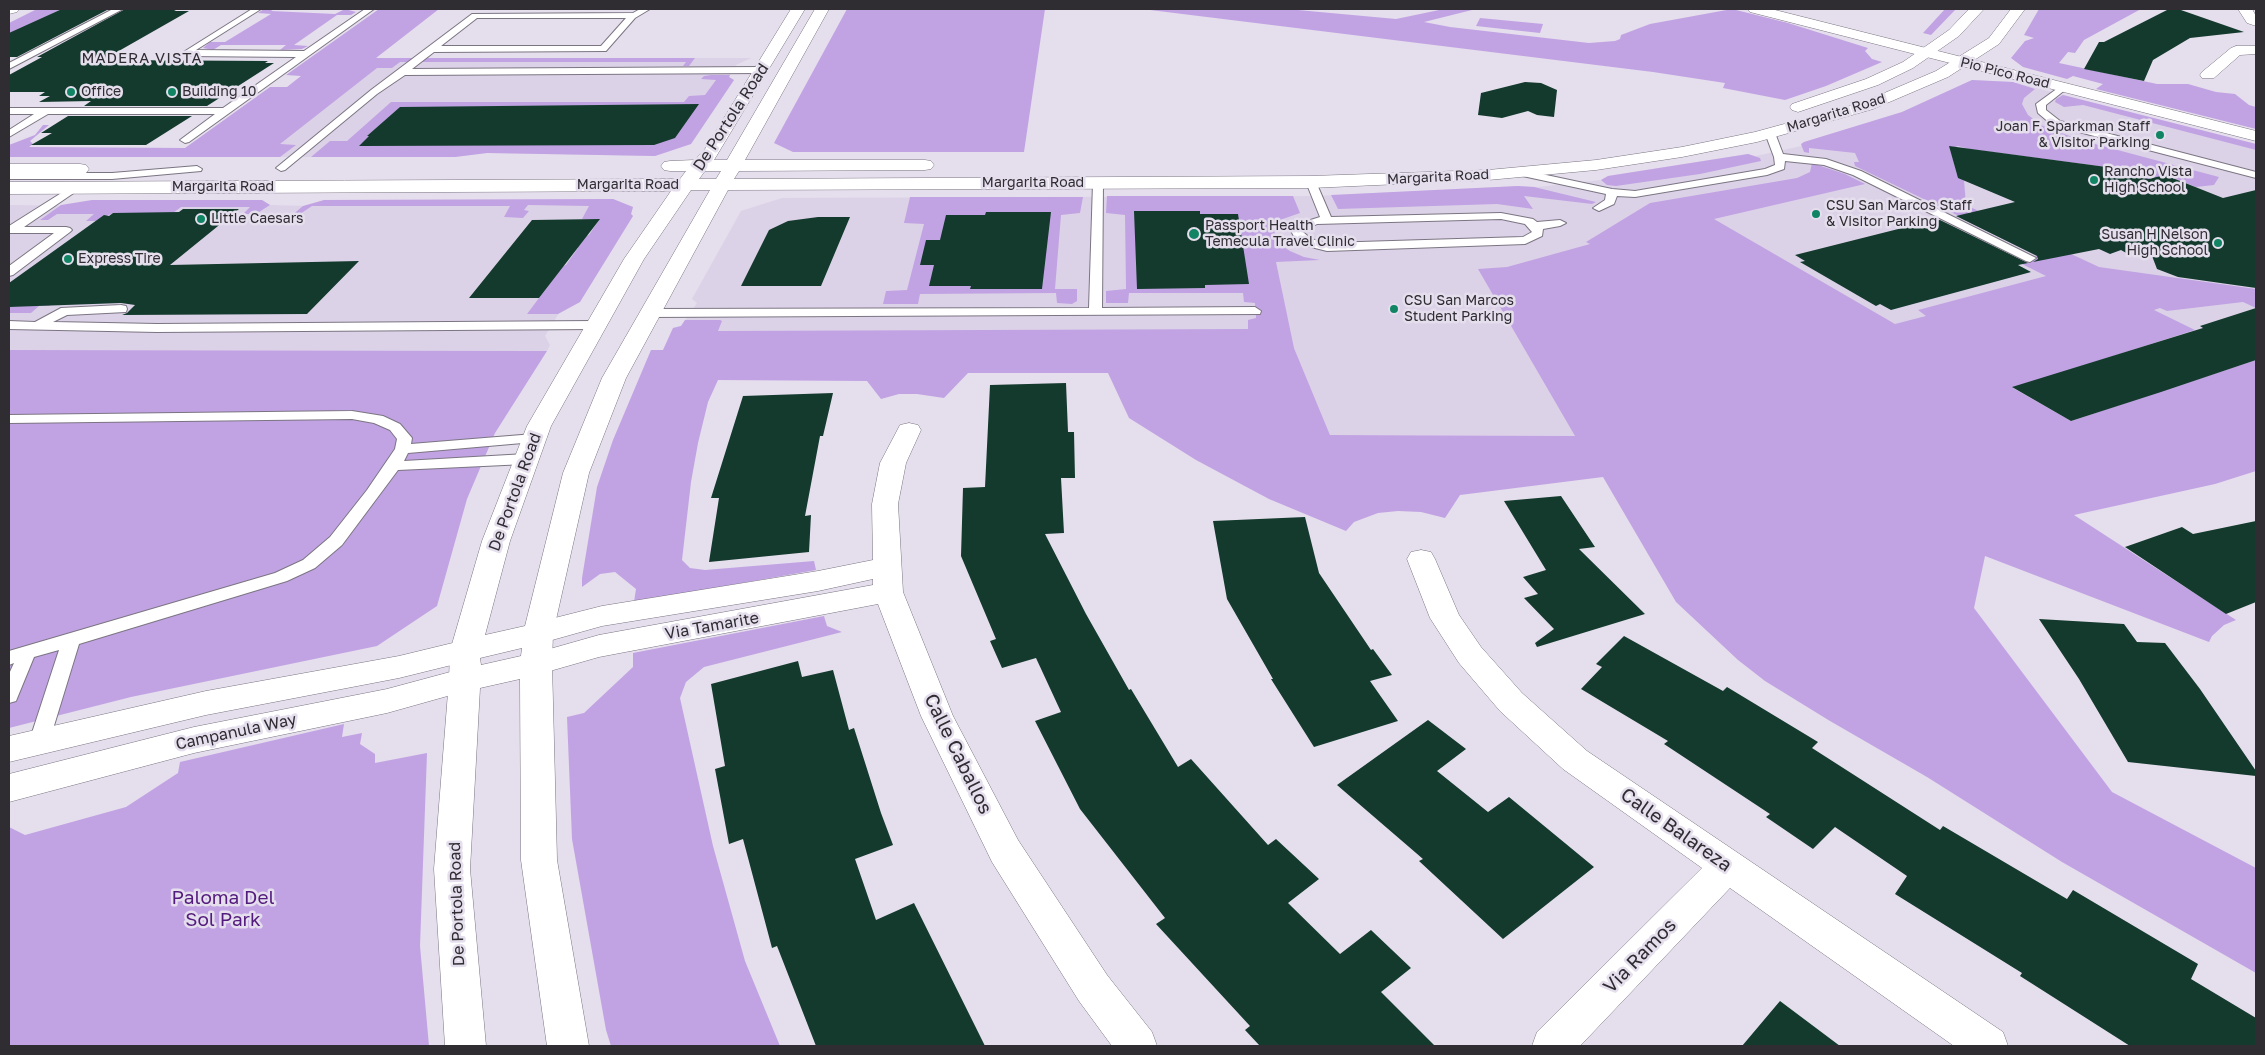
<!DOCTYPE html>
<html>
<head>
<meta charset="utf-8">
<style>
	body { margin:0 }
	#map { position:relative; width:2265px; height:1055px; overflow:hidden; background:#e5deed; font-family:"Golos Text",sans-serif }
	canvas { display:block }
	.frame { position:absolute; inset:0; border:10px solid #2f2c32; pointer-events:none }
</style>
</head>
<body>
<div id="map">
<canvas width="2265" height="1055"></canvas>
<div class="frame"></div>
</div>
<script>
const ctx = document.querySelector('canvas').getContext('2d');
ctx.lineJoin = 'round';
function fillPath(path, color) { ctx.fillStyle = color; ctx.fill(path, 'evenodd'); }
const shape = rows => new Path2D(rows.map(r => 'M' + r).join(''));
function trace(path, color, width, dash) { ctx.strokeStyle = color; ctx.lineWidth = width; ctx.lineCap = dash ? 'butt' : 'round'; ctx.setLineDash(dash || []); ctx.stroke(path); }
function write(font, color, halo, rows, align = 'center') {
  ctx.font = font + ' "Golos Text",sans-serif'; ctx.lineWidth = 5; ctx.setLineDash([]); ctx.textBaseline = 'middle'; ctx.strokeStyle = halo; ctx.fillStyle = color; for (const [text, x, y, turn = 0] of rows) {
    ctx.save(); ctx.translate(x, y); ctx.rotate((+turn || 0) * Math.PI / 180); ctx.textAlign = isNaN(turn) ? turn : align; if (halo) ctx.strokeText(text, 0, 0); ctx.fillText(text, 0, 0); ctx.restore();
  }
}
fillPath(shape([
	[375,58,751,58,736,65,729,77,734,80,691,144,655,156,487,153,455,157,243,157],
	[1972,80,2013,82,2256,144,2256,411,2205,429,1576,436,1330,435,1294,348,663,350,673,328,681,326,697,303,692,299,741,211,782,198,1316,196,1518,186,1538,187,1601,180,1608,176,1748,154,1756,156,1801,146,1804,142,1902,112],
	[613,199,633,207,631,214,633,216,580,302,559,313,545,336,550,345,547,351,9,350,9,205,160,207,262,200,270,205,307,206,324,200]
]), '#dcd2e8');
fillPath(shape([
	[37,9,62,9,9,35,9,23],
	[264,9,274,9,271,11,335,14,345,9,356,12,351,15,337,15,294,45,308,46,302,49,280,50,286,45,221,45,213,50,203,48,210,42,225,42,271,14,258,13],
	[379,9,439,9,376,58,695,58,689,66,683,66,686,62,400,62,392,68,377,68,280,144,296,145,280,157,9,157,9,145,35,135,43,125,49,125,30,141,33,144,29,147,185,148,270,87,287,87,301,76,286,75],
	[847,9,1045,9,1024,152,793,152,774,143],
	[1142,9,1287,9,1396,19,1444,9,1476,9,1424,22,1450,27,1589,43,1615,41,1620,39,1621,35,1650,24,1732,9,1788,23,1868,48,1865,51,1872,59,1882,62,1826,86,1785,100,1723,88,1725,83,1653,72],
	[1945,9,1956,9,1931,35,1923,33],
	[2039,9,2141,9,2084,40,2075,53,2068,52,2059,63,2157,84,2188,84,2216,92,2235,94,2249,105,2256,107,2256,129,2096,89,2103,84,2073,76,2067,79,2023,67,2011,58,2025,41,2034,38,2024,35],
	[1480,18,1543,24,1540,33,1476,26],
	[711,75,730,75,729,77,734,80,691,144,655,156,487,153,455,157,311,157,330,141,347,141,391,102,684,102,689,96,705,95,716,80,701,79,704,76],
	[1972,80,2013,82,2035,89,2024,98,2022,104,2028,115,2043,126,2080,140,2219,177,2214,185,2196,187,2165,175,2136,182,2114,168,1969,149,1958,146,1950,149,1957,174,1964,180,1966,205,2099,267,2256,289,2256,308,2243,302,2167,311,2160,308,2154,310,2195,330,2013,388,2071,421,2256,360,2256,471,2215,484,2074,515,2236,620,2224,625,2212,636,2209,642,1985,556,1974,608,2112,792,2256,868,2256,973,2062,862,1927,777,1830,721,1765,681,1738,660,1676,602,1603,477,1460,495,1445,518,1421,512,1398,511,1378,513,1354,522,1346,531,1269,499,1196,460,1129,418,1108,373,968,373,944,398,917,394,899,394,881,399,867,381,718,380,708,402,698,443,691,482,682,560,690,568,705,570,814,561,816,570,634,602,636,589,615,572,600,574,582,587,582,578,597,487,613,440,651,350,663,350,673,328,681,326,685,320,720,320,722,321,718,331,1248,329,1248,320,1256,318,1255,303,1244,302,1243,293,1129,293,1128,303,1106,303,1106,291,1126,289,1125,215,1106,213,1107,196,1293,196,1300,213,1277,221,1274,228,1275,236,1279,244,1290,251,1304,257,1320,260,1276,262,1294,348,1330,435,1575,436,1478,269,1507,267,1590,244,1586,242,1650,203,1797,178,1810,172,1812,163,1845,174,1865,184,1714,219,1895,324,1926,316,1918,310,2046,276,2018,262,2040,255,1855,166,1854,162,1859,162,1855,153,1809,148,1809,153,1804,152,1801,144,1804,142,1902,112],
	[2063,95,2256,144,2256,150,2083,105,2064,107,2055,102,2056,99],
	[1748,154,1760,158,1761,161,1700,174,1616,186,1607,185,1601,180,1608,176],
	[1518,186,1534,187,1596,202,1592,204,1524,196,1533,209,1497,204,1338,209,1331,195],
	[910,197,1083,197,1080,213,1061,215,1055,289,1077,289,1077,301,1072,304,1057,303,1056,293,920,294,918,304,883,304,886,291,907,290,924,224,904,223],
	[613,199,633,207,631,214,633,216,580,302,558,314,527,314,563,266,566,265,578,248,575,248,584,236,589,235,599,220,582,219,589,206,528,205,524,210,529,211,523,218,504,217,510,206,312,206,297,216,291,216,303,206,324,200],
	[92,200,262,200,270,205,256,214,243,214,250,207,181,207,49,306,39,306,31,313,9,313,9,304,33,304,148,213,113,213,96,221,86,221,94,214,57,214,48,220,40,220,61,205],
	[9,350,547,351,495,433,467,499,437,606,377,646,131,697,9,728],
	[824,616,827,626,842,632,704,667,686,682,680,698,713,846,745,961,780,1046,611,1046,606,1030,572,839,567,717,584,713,633,667,633,653],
	[344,724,342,737,362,733,360,744,375,754,375,763,427,753,420,946,429,1046,9,1046,9,827,25,835,126,807,178,773,180,762]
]), '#c1a3e3');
fillPath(shape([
	[62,9,109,9,17,57,9,57,9,33],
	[125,9,178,9,174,11,189,11,103,60,268,61,265,63,274,63,207,106,84,106,91,101,39,102,50,96,39,96,45,92,9,92,9,75,42,57,37,57],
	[2169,9,2178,9,2244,32,2190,38,2153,60,2144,81,2084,69,2099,42,2104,42],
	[1525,82,1541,83,1557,90,1554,117,1537,115,1528,111,1502,118,1478,115,1481,93],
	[699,104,675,138,654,145,359,146,369,136,367,136,400,107],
	[68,116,192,116,146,145,31,145,52,133,41,133],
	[1949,146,2114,168,2119,167,2148,179,2165,175,2223,198,2256,190,2256,288,2178,277,2157,269,2149,248,2128,254,2121,250,2110,254,2099,249,2033,262,2038,259,2037,256,1956,216,2015,202,1958,178],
	[183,209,239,209,170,265,359,261,307,314,122,315,127,313,135,305,121,303,9,307,9,283,104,215,109,216,113,213,179,212],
	[1134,211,1200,211,1200,214,1238,214,1249,284,1205,285,1205,288,1137,289],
	[986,212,1051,212,1042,289,970,289,971,286,929,286,934,265,920,265,926,240,940,240,946,215,985,215],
	[818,217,850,217,821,286,741,286,769,230,788,221],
	[600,219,539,298,469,298,532,220],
	[1940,220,2028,263,2018,265,2031,272,1891,310,1880,304,1876,306,1800,262,1805,261,1795,255,1930,221],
	[2256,308,2256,360,2161,392,2071,421,2012,387,2203,328,2200,326],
	[1066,383,1068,432,1074,432,1075,478,1061,478,1064,533,1045,534,1086,614,1129,690,1131,689,1178,767,1191,759,1268,845,1276,839,1319,879,1288,903,1340,954,1371,930,1411,968,1381,992,1435,1046,1260,1046,1245,1030,1250,1026,1156,924,1165,918,1080,809,1035,721,1061,712,1036,658,1002,668,990,641,996,639,961,556,963,488,985,487,990,385],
	[833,393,823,436,820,436,805,516,811,515,809,552,709,562,719,498,711,498,743,396],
	[1561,496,1595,547,1579,549,1645,614,1537,647,1535,643,1554,629,1524,598,1538,594,1523,577,1546,570,1504,501],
	[1305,517,1319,573,1371,650,1373,649,1392,675,1370,681,1398,721,1314,747,1271,679,1273,679,1227,599,1213,521],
	[2256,521,2256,602,2226,614,2125,547,2182,527,2193,534],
	[2039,619,2124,624,2137,642,2165,643,2200,689,2256,771,2256,776,2128,762,2079,679],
	[1624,636,1723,691,1727,687,1818,742,1812,748,1940,830,1943,826,2067,899,2073,890,2198,964,2191,979,2256,1018,2256,1046,2130,1046,2020,976,2022,973,1895,894,1907,876,1835,827,1813,849,1766,817,1770,814,1664,744,1668,741,1581,689,1602,667,1596,664],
	[798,661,802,677,833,670,849,730,854,728,881,813,893,845,855,859,876,920,914,903,985,1046,816,1046,777,946,772,948,743,839,729,844,715,769,725,766,711,684],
	[1428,720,1466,749,1437,771,1488,812,1509,797,1594,867,1503,939,1419,861,1423,859,1337,785],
	[1780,1001,1840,1046,1742,1046]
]), '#133a2c');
const service = shape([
	[113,9,123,9,9,69,9,63,113,9],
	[252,9,261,9,196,50,304,51,365,9,374,9,189,142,185,143,180,140,215,114,48,114,9,137,9,130,34,114,9,114,9,108,223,108,296,57,186,56,182,53,252,9],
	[640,9,650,9,635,18,606,51,434,52,412,69,762,67,767,70,762,73,405,75,377,94,285,170,281,171,276,168,371,90,472,14,633,13,640,9],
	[477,18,626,18,601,46,441,46,477,18],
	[2062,85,2065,86,2065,90,2046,105,2046,110,2060,121,2256,172,2256,178,2052,125,2038,113,2036,104,2062,85],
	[1770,130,1775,133,1783,154,1826,159,1861,171,2036,258,2030,262,2026,261,1853,175,1824,165,1785,161,1784,169,1767,175,1635,197,1617,196,1614,204,1599,211,1593,208,1605,200,1606,194,1518,175,1513,172,1518,169,1612,189,1635,191,1765,169,1775,165,1774,157,1765,133,1770,130],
	[197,166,202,169,201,171,112,179,9,179,9,173,112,173,197,166],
	[1311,179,1316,182,1331,217,1501,213,1533,219,1537,222,1560,220,1566,223,1560,226,1543,229,1542,236,1525,244,1327,251,1303,245,1295,238,1291,231,1298,224,1320,217,1306,182,1311,179],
	[1501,219,1525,224,1532,232,1523,237,1327,243,1311,239,1303,232,1317,224,1501,219],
	[1098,180,1103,183,1102,308,1255,307,1261,311,1260,314,649,317,643,313,649,309,1089,308,1093,183,1098,180],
	[74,185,79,188,78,190,24,227,66,227,70,228,72,230,70,232,13,275,9,276,9,266,54,233,9,233,9,226,74,185],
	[121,305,126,306,127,309,126,312,67,315,53,322,157,324,595,321,602,325,595,329,157,332,9,329,9,321,35,322,61,308,121,305],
	[352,411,383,416,400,424,412,438,411,444,534,434,541,438,534,442,408,453,404,461,526,454,531,456,534,459,531,462,526,464,398,470,342,545,315,568,287,581,79,644,49,742,46,747,39,750,32,747,29,742,59,650,34,657,18,696,16,701,9,703,9,674,14,663,9,665,9,651,275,573,303,560,330,537,367,490,395,449,397,439,390,430,374,423,352,419,9,423,9,415,352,411]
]);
const minor = shape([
	[9,9,19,9,17,12,9,14,9,9],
	[2238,9,2252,9,2256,16,2256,26,2247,23,2238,9],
	[2236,46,2256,46,2256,54,2240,55,2214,78,2202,78,2200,75,2202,72,2231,48,2236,46],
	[909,423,918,425,921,430,906,463,898,504,903,592,953,716,1018,840,1107,975,1152,1032,1157,1046,1112,1046,1079,1001,992,862,921,716,878,604,599,657,536,675,525,672,520,664,525,656,599,635,873,585,873,579,818,591,602,626,538,644,527,641,523,633,527,625,602,606,818,571,873,560,872,504,880,463,900,425,909,423],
	[1421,550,1431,552,1435,559,1459,615,1481,647,1522,693,1587,751,2003,1032,2008,1046,1954,1046,1730,888,1580,1046,1532,1046,1537,1032,1702,868,1563,769,1500,711,1459,663,1430,618,1407,559,1411,552,1421,550]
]);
const tertiary = shape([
	[1748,9,1771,9,2256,131,2256,141,1750,12,1748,9],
	[465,640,476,643,480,651,476,659,399,678,206,715,9,762,9,736,206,691,399,656,465,640],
	[465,668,476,672,481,680,476,688,387,713,194,753,9,802,9,774,194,727,387,689,465,668]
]);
const secondary = shape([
	[791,9,805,9,714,160,727,160,815,9,829,9,745,160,925,160,931,161,934,165,931,169,925,170,739,171,734,179,1311,176,1488,170,1596,160,1682,147,1755,132,1861,103,1936,71,1989,38,2011,9,2025,9,1999,44,1948,77,1873,109,1757,142,1682,157,1596,170,1488,180,1311,188,728,190,626,378,589,473,553,633,552,664,557,860,589,1046,547,1046,521,860,520,679,480,688,470,869,486,1046,445,1046,434,869,449,680,450,651,482,541,527,426,624,259,671,191,9,194,9,182,680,179,686,171,670,171,664,170,661,166,664,162,670,161,695,160,705,149,791,9],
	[705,171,721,171,716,179,699,179,705,171],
	[691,190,710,190,602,378,563,473,525,626,485,635,510,541,551,426,644,259,691,190],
	[522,648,521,656,481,665,480,658,522,648],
	[1969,9,1984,9,1959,36,1913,68,1878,85,1804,110,1798,112,1792,110,1790,107,1792,104,1866,79,1903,62,1949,30,1969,9],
	[9,164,80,164,86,165,89,169,86,173,80,174,9,174,9,164]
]);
trace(service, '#7b7582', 2);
trace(minor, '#7b7582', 1);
trace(tertiary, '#7b7582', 1);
trace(secondary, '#7b7582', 1);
fillPath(service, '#fff');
fillPath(minor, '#fff');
fillPath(tertiary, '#fff');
fillPath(secondary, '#fff');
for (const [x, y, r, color] of [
	[71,92,5,"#118464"],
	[172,92,5,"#118464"],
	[2160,135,5,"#118464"],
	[2094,180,5,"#118464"],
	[1816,214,5,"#118464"],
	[201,219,5,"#118464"],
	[1194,234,6,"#118464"],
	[2218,243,5,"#118464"],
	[68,259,5,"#118464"],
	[1394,309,5,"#118464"]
]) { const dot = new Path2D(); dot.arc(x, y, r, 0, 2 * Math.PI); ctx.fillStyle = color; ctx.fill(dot); trace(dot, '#e5deed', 2); }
write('14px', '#2f2c32', '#e5deed', [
	["Pio Pico Road",2005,73,14],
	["Margarita Road",1836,113,-17],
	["Margarita Road",1438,177,-3],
	["Margarita Road",1033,183],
	["Margarita Road",628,185],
	["Margarita Road",223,187]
]);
write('14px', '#2f2c32', '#e5deed', [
	["Office",81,92],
	["Building 10",182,92],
	["Joan F. Sparkman Staff",2150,127,"right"],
	["& Visitor Parking",2150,143,"right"],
	["Rancho Vista",2104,172],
	["High School",2104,188],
	["CSU San Marcos Staff",1826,206],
	["& Visitor Parking",1826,222],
	["Little Caesars",211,219],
	["Passport Health",1205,226],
	["Temecula Travel Clinic",1205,242],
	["Susan H Nelson",2208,235,"right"],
	["High School",2208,251,"right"],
	["Express Tire",78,259],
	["CSU San Marcos",1404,301],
	["Student Parking",1404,317]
], 'left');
ctx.letterSpacing = '1px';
write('15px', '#2f2c32', '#e5deed', [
	["MADERA VISTA",142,58]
]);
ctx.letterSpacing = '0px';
write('16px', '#2f2c32', '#e5deed', [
	["De Portola Road",731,117,-57],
	["De Portola Road",515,492,-70],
	["Via Tamarite",712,626,-10],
	["Campanula Way",236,732,-12],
	["De Portola Road",457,904,-92]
]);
write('19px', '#2f2c32', '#e5deed', [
	["Calle Caballos",958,754,64],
	["Calle Balareza",1676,830,35],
	["Via Ramos",1640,956,-46]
]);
write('19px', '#531b7e', '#e5deed', [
	["Paloma Del",223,898],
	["Sol Park",223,920]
]);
</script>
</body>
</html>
